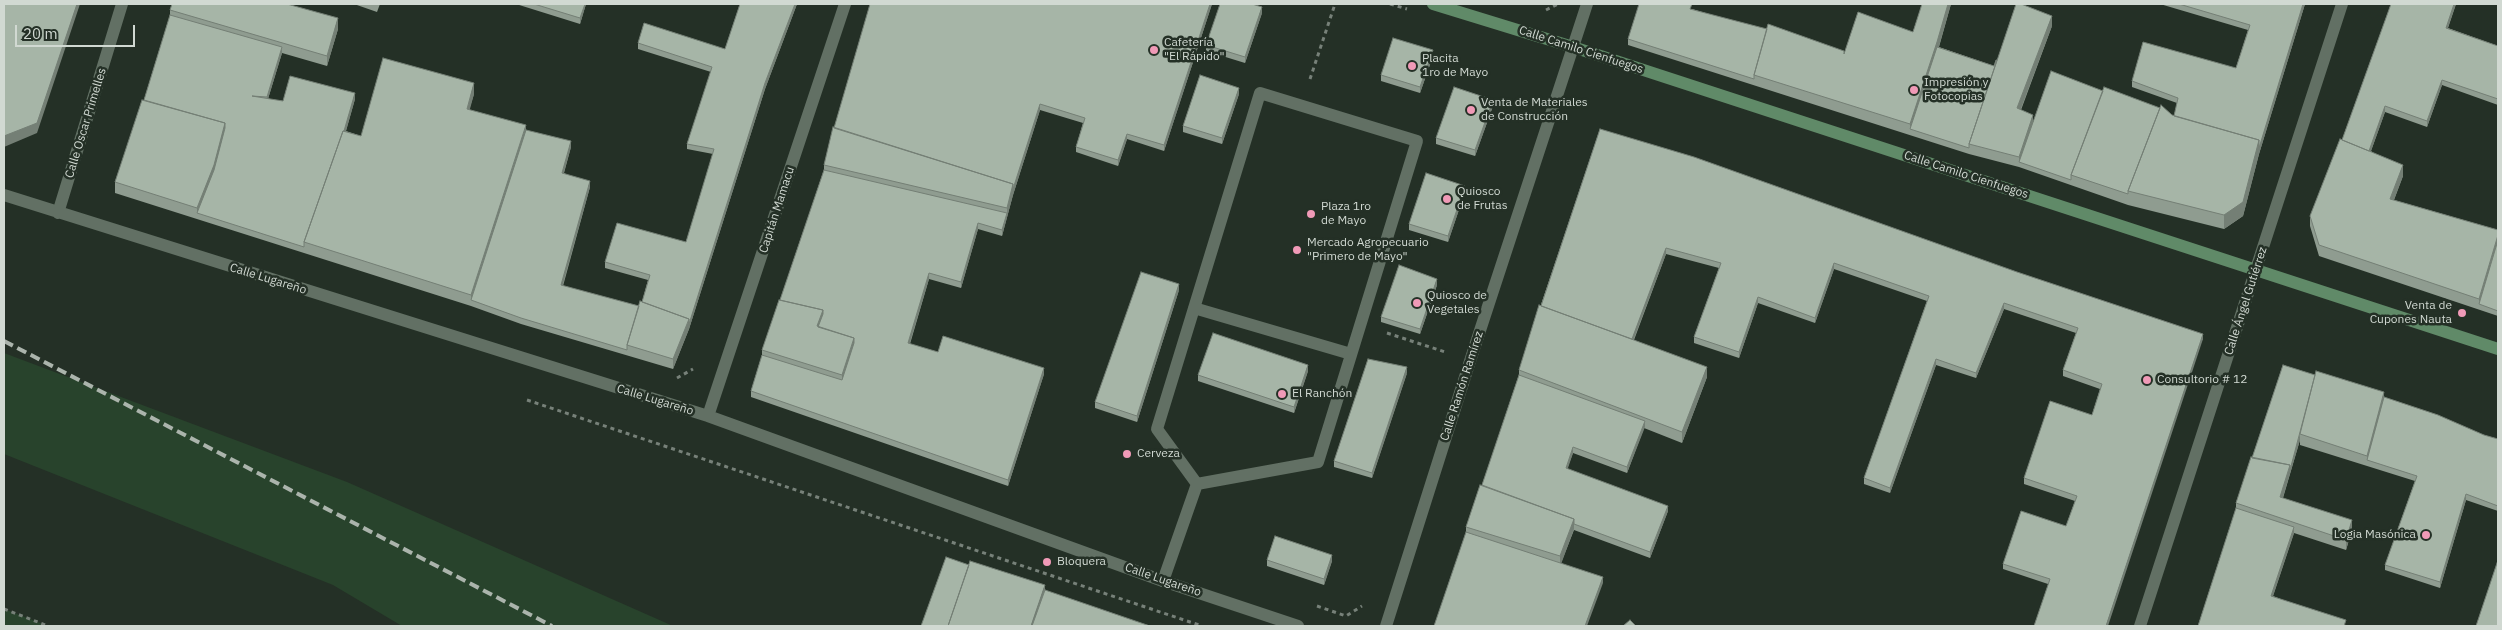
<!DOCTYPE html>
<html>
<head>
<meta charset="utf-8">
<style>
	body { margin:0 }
	#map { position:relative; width:2502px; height:630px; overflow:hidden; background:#243026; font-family:"IBM Plex Sans",sans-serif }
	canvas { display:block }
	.frame { position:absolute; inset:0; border:5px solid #d1d9d2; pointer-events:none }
	.scale { position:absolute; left:15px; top:25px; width:120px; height:22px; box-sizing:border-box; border:2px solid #d1d9d2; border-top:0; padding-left:6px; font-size:15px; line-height:18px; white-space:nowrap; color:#d1d9d2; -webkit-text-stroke:4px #243026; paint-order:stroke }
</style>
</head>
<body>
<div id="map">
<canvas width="2502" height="630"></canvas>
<div class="frame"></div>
<div class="scale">20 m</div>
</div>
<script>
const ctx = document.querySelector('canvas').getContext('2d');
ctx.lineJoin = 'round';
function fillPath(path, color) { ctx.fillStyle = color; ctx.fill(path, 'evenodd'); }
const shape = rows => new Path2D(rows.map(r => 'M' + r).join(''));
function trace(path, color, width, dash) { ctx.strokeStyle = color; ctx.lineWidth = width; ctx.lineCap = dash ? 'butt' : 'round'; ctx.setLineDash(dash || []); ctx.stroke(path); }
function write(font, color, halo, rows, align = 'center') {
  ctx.font = font + ' "IBM Plex Sans",sans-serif'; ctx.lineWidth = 5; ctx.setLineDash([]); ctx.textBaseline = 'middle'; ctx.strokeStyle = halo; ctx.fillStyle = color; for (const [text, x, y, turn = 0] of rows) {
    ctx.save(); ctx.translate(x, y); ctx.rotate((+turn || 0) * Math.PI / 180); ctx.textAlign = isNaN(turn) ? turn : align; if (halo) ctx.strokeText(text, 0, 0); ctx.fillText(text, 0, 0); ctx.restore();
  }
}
fillPath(shape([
	[4,353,347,482,673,626,402,626,333,585,4,454],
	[4,609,48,626,4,626]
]), '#28432c');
trace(shape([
	[1390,4,1407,9],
	[1546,10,1558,4],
	[1310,79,1335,4],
	[1387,333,1445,352],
	[677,378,693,369],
	[527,400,1202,626],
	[1317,606,1346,616,1362,606],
	[4,609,48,626]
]), '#778179', 3, [4, 4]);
trace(shape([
	[1194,308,1351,354],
	[1163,581,1197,484,1318,462,1417,141,1260,93,1157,429,1197,484]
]), '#627064', 12);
trace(shape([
	[4,195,708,416,1163,581,1298,626],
	[58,213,122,4],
	[708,416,845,4],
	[1386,626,1471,358,1573,47],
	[2140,626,2342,4]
]), '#627064', 12);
trace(shape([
	[1573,47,1587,4]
]), '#627064', 12);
trace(shape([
	[1433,4,1573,47,2498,349]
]), '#608a68', 12);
trace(shape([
	[4,341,552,626]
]), '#abb4ac', 4, [10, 5]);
fillPath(shape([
	[354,4,380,4,377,12],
	[516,4,586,4,580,24],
	[740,4,797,4,765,89,689,329,673,369,521,324,471,306,115,193,115,182,144,100,170,15,170,10,338,29,327,66,282,53,268,99,283,101,355,99,346,131,361,136,474,94,469,110,526,130,571,147,564,173,590,187,563,286,639,306,642,302,648,280,605,268,605,262,686,242,713,154,687,149,687,144,711,72,638,49,638,43,725,49],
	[1212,4,1164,151,1127,139,1118,166,1076,152,1076,147,1083,123,1040,110,1013,195,1002,236,978,229,961,288,929,279,910,344,938,352,1044,374,1008,486,751,397,751,391,762,355,762,350,780,300,824,170,824,165,834,128],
	[1922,4,1951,4,1939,47,1994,66,1997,60,2052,26,2021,110,2033,123,2103,91,2174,116,2177,103,2132,87,2132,81,2236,68,2248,30,2160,4,2305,4,2259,154,2243,216,2224,229,2128,205,2019,167,1969,154,1628,45,1628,39,1692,9,1844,54,1913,32],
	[2391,4,2456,4,2448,28,2498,46,2498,105,2442,85,2427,127,2385,112,2371,151,2403,176,2394,200,2498,230,2498,316,2319,256,2310,226,2310,216,2342,140],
	[1262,13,1245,63,1206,51,1206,45],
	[1433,56,1420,93,1381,81,1381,75],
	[1239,94,1222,144,1183,132,1183,126],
	[1493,106,1475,156,1436,144,1436,138],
	[1600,129,2203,339,2048,584,2003,569,2003,564,2066,526,2075,501,2024,484,2024,478,2092,415,2100,389,2063,376,2063,370,2076,333,2004,309,1976,378,1936,365,1890,493,1864,484,1864,478,1927,301,1834,269,1815,323,1758,303,1739,358,1694,343,1694,337,1719,268,1666,254,1634,340,1707,377,1682,443,1644,428,1627,473,1573,453,1567,469,1668,511,1650,558,1574,530,1561,563,1603,583,1466,532,1466,527,1482,485,1519,375,1519,370],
	[1465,192,1448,242,1409,230,1409,224],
	[1437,285,1420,334,1381,322,1381,317],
	[1179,290,1137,422,1095,408,1095,402],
	[2283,365,2384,397,2484,435,2498,439,2498,511,2466,500,2440,588,2385,570,2385,565,2415,481,2300,445,2300,440,2283,498,2352,530,2346,550,2294,533,2273,596,2346,625,2346,626,2198,626,2236,508,2236,503,2252,458],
	[1308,371,1294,413,1198,381,1198,375],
	[1407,373,1372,478,1334,467,1334,461],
	[1267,560,1332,561,1324,585,1267,566]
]), '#8f9c90');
fillPath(shape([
	[77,4,80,4,37,133,4,147,4,136],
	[585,4,586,4,580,24,580,18],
	[795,4,797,4,765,89,689,329,673,369,673,359,689,319,765,83],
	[1210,4,1212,4,1164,151,1164,145],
	[1948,4,1951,4,1937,53,1910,129,1910,124],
	[2303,4,2305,4,2259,154,2243,216,2224,229,2224,215,2259,140],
	[2454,4,2456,4,2446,33,2446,28],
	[1262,7,1262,13,1245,63,1245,57],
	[2052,16,2052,26,2017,119,2017,108],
	[338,18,338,29,327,66,327,56],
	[282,47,282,53,267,102,267,97],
	[1433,50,1433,56,1420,93,1420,87],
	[2442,80,2442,85,2427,127,2427,121],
	[474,83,474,94,467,120,467,109],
	[1239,88,1239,94,1222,144,1222,138],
	[355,93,355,99,343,141,308,243],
	[1493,100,1493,106,1475,156,1475,150],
	[1040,104,1040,110,1013,195,1013,189],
	[2385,106,2385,112,2368,159,2368,153],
	[2033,115,2033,125,2019,162,2019,157],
	[225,123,225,133,214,176,197,213,197,208],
	[526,125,526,136,471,300,471,295],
	[1127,134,1127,139,1118,166,1118,160],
	[571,141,571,147,562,179,562,173],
	[2403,165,2403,176,2390,210,2390,199],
	[590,181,590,187,561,291,561,285],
	[1013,184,1013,195,1002,236,1002,230,1007,213,1007,208],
	[1465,186,1465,192,1448,242,1448,236],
	[978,223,978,229,961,288,961,282],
	[2498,235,2498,245,2479,304,2479,299],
	[1666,248,1666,254,1630,349,1630,343],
	[1834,263,1834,269,1815,323,1815,318],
	[929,273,929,279,908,349,908,343],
	[1437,279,1437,285,1420,334,1420,329],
	[1179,284,1179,290,1137,422,1137,416],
	[1758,297,1758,303,1739,358,1739,352],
	[2004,303,2004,309,1976,378,1976,373],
	[823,310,823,320,819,332,817,326],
	[2203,334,2203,339,2108,626,2106,626],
	[854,338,854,348,842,386,842,375],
	[1936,359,1936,365,1890,493,1890,488],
	[1308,365,1308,371,1294,413,1294,407],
	[1407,367,1407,373,1372,478,1372,473],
	[1707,367,1707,377,1682,443,1682,432],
	[1044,368,1044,374,1008,486,1008,480],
	[2384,392,2384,403,2367,460,2367,456],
	[1645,421,1645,427,1627,473,1627,467],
	[2300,434,2300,440,2280,507,2280,497],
	[1573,447,1573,453,1566,474,1566,468],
	[2466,494,2466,500,2440,588,2440,582],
	[1668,506,1668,511,1650,558,1650,552],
	[1574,519,1574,529,1560,567,1560,556],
	[2352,520,2352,530,2346,550,2346,540],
	[2294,527,2294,533,2271,602,2271,596],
	[1332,555,1332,561,1324,585,1324,579],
	[1603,577,1603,583,1587,626,1585,626],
	[1045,585,1045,596,1034,626,1031,626]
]), '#747f75');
const building = shape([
	[4,4,77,4,37,123,4,136,4,4],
	[172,4,287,4,338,18,327,56,170,10,172,4],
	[534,4,585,4,580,18,534,4],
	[740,4,795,4,765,83,689,324,689,319,642,302,650,275,605,262,617,223,686,242,714,149,687,144,712,67,638,43,644,23,725,49,740,4],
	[870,4,1210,4,1164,145,1127,134,1118,160,1076,147,1085,118,1040,104,1013,189,1013,184,834,128,870,4],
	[1220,4,1252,4,1262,7,1245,57,1206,45,1220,4],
	[1639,4,1692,4,1690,9,1767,29,1754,75,1754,79,1628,39,1639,4],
	[1922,4,1948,4,1937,42,1910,124,1754,75,1768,24,1844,51,1844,54,1858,12,1913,32,1922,4],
	[2016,4,2021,4,2052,16,2017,108,2033,115,2019,157,1969,144,2016,4],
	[2179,4,2303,4,2259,148,2259,140,2174,116,2178,98,2132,81,2143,42,2236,68,2250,25,2179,4],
	[2391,4,2454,4,2446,28,2498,46,2498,99,2442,80,2427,121,2385,106,2369,151,2342,140,2391,4],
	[170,15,282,47,267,97,252,96,283,101,290,76,355,93,344,131,343,131,304,242,304,247,197,213,214,170,225,128,225,123,144,100,170,15],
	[1393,38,1433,50,1420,87,1381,75,1393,38],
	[1937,47,1994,66,1996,60,1997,60,1969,144,1969,148,1910,129,1937,47],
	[383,58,474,83,467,109,526,125,471,295,304,242,343,131,361,136,383,58],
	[2051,71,2103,91,2071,175,2071,180,2019,162,2051,71],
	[1200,75,1239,88,1222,138,1183,126,1200,75],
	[1454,87,1493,100,1475,150,1436,138,1454,87],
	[2104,87,2160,108,2128,191,2128,194,2071,175,2104,87],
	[142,100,225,123,214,165,197,208,115,182,142,100],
	[2161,105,2172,115,2259,140,2243,202,2224,215,2128,191,2161,105],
	[833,127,1013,184,1007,208,824,165,833,127],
	[1600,129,1694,157,2017,272,2203,334,2106,626,2034,626,2050,579,2003,564,2021,511,2066,526,2077,496,2024,478,2050,401,2092,415,2102,384,2063,370,2078,328,2004,303,1976,373,1936,359,1890,488,1864,478,1929,296,1834,263,1815,318,1758,297,1739,352,1694,337,1721,263,1666,248,1632,339,1541,306,1600,129],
	[526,130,571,141,562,173,590,181,561,285,639,306,627,345,627,350,521,318,471,300,526,130],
	[2340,139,2403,165,2390,199,2498,230,2498,235,2479,299,2319,245,2310,216,2340,139],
	[824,170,1007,213,1002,230,978,223,961,282,929,273,908,343,938,352,943,336,1044,368,1008,480,751,391,762,355,842,380,854,343,854,338,818,327,823,314,823,310,780,300,824,170],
	[1426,173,1465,186,1448,236,1409,224,1426,173],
	[2498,240,2498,311,2479,304,2498,240],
	[1399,265,1437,279,1420,329,1381,317,1399,265],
	[1141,272,1179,284,1137,416,1095,402,1141,272],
	[779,300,823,310,817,326,854,338,842,375,762,350,779,300],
	[640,301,689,319,673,359,627,345,640,301],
	[1539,305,1707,367,1682,432,1519,370,1539,305],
	[1213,333,1308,365,1294,407,1198,375,1213,333],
	[1368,359,1407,367,1372,473,1334,461,1368,359],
	[2283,365,2315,375,2290,470,2290,465,2252,458,2283,365],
	[2316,371,2384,392,2367,456,2300,434,2316,371],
	[1519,375,1645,421,1627,467,1573,447,1566,468,1668,506,1650,552,1574,524,1574,519,1482,485,1519,375],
	[2384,397,2438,415,2484,435,2498,439,2498,506,2466,494,2440,582,2385,565,2417,476,2367,460,2384,397],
	[2251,457,2290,465,2280,497,2352,520,2346,540,2236,503,2251,457],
	[1480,485,1574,519,1560,556,1466,527,1480,485],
	[2236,508,2294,527,2271,596,2346,620,2344,626,2198,626,2236,508],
	[1466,532,1603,577,1585,626,1434,626,1466,532],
	[1275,536,1332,555,1324,579,1267,560,1275,536],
	[946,557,969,565,948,626,921,626,946,557],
	[2498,560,2498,626,2476,626,2498,560],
	[970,561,1045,585,1031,626,948,626,970,561],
	[1045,590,1150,626,1032,626,1045,590],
	[1630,620,1636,626,1623,626,1630,620]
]);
fillPath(building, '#a6b5a7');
trace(building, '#747f75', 1);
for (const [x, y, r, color] of [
	[1154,50,5,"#f09ab7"],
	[1412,66,5,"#f09ab7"],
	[1914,90,5,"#f09ab7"],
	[1471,110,5,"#f09ab7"],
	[1447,199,5,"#f09ab7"],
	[1311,214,5,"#f09ab7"],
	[1297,250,5,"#f09ab7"],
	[1417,303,5,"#f09ab7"],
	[2462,313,5,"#f09ab7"],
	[2147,380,5,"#f09ab7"],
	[1282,394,5,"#f09ab7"],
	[1127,454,5,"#f09ab7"],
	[2426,535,5,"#f09ab7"],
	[1047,562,5,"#f09ab7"]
]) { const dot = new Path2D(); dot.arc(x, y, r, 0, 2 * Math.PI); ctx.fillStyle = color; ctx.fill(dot); trace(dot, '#243026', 2); }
write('12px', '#d1d9d2', '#243026', [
	["Cafetería",1164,43],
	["\"El Rápido\"",1164,57],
	["Placita",1422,59],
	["1ro de Mayo",1422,73],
	["Impresión y",1924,83],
	["Fotocopias",1924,97],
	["Venta de Materiales",1481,103],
	["de Construcción",1481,117],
	["Quiosco",1457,192],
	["de Frutas",1457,206],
	["Plaza 1ro",1321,207],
	["de Mayo",1321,221],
	["Mercado Agropecuario",1307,243],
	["\"Primero de Mayo\"",1307,257],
	["Quiosco de",1427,296],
	["Vegetales",1427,310],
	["Venta de",2452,306,"right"],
	["Cupones Nauta",2452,320,"right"],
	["Consultorio # 12",2157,380],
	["El Ranchón",1292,394],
	["Cerveza",1137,454],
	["Logia Masónica",2416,535,"right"],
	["Bloquera",1057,562]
], 'left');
write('12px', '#d1d9d2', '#243026', [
	["Calle Camilo Cienfuegos",1581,50,18],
	["Calle Oscar Primelles",86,123,-73],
	["Calle Camilo Cienfuegos",1966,175,18],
	["Capitán Mamacu",777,210,-72],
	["Calle Lugareño",268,279,17],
	["Calle Ángel Gutiérrez",2246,301,-72],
	["Calle Ramón Ramírez",1462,386,-72],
	["Calle Lugareño",655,400,17],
	["Calle Lugareño",1163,580,19]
]);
</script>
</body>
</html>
